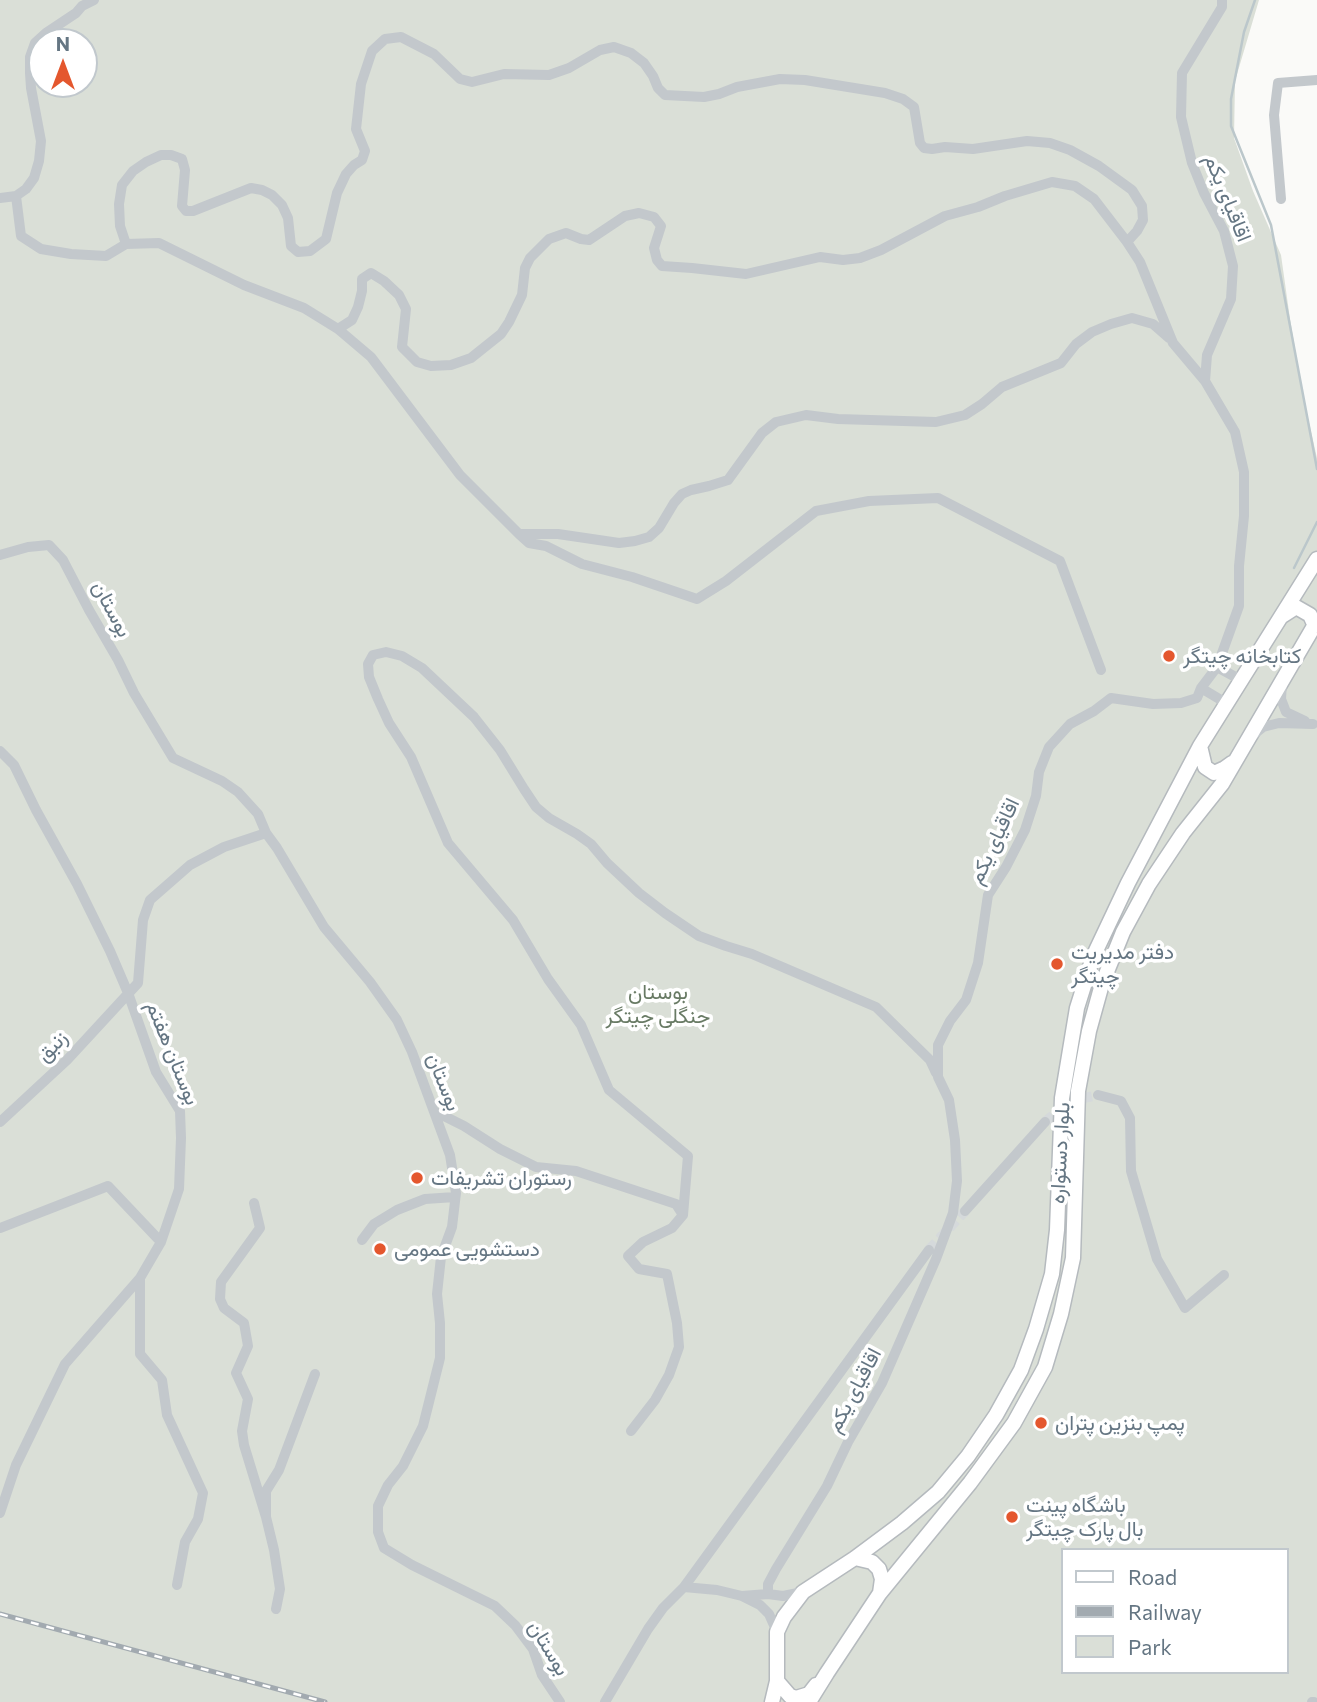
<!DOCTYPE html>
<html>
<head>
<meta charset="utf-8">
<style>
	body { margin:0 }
	#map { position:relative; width:1317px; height:1702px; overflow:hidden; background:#fafaf8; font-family:Commissioner,sans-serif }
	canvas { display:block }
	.legend { position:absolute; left:1061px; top:1548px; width:228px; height:126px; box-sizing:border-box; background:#fff; border:2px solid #c1c8cd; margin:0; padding:9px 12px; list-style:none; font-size:21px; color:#657683 }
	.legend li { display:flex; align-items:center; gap:14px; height:35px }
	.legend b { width:35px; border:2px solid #c1c8cd }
	.north { position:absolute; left:28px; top:28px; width:70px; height:70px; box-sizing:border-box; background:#fff; border:2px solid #c1c8cd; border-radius:50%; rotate:0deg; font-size:19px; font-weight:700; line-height:28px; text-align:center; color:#657683 }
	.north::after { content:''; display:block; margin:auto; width:24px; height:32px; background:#e4572e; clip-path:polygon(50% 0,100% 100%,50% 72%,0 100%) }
</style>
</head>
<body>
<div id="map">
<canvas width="1317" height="1702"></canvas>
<ul class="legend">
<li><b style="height:9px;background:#fff"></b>Road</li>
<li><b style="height:9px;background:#a2aab0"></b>Railway</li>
<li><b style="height:19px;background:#dadfd7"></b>Park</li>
</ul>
<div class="north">N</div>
</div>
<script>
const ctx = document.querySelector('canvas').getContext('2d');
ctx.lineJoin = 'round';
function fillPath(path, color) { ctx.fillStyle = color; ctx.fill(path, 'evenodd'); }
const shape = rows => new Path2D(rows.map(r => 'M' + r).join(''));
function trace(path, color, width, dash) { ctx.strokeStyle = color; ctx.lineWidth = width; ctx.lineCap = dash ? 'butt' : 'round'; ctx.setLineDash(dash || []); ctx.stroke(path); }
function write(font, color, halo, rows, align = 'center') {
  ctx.font = font + ' Commissioner,Vazirmatn,sans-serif'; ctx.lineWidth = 7; ctx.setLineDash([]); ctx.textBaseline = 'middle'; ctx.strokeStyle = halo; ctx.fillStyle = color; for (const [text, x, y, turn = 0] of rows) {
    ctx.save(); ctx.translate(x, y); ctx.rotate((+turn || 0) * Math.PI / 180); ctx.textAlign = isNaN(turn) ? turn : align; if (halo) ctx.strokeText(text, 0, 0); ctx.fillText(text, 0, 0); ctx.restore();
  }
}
fillPath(shape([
	[0,0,1259,0,1235,81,1234,138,1253,191,1281,255,1290,319,1303,396,1317,458,1317,1702,0,1702],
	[42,42,84,42,84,84,42,84],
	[1063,1550,1287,1550,1287,1672,1063,1672]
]), '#dadfd7');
trace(shape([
	[1255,0,1244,32,1231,99,1231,126,1271,225,1317,469],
	[1294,568,1317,522]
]), '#bbc7cb', 2.5);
trace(shape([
	[1045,1122,1070,1101,1098,1095],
	[929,1250,965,1211]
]), '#d5d9db', 10, [10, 5]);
const major = shape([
	[1282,616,1296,607,1310,615,1315,626],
	[1200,746,1205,767,1214,773,1225,768,1232,763],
	[855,1558,872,1562,879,1569,882,1579,880,1593],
	[777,1681,790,1696,796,1698,809,1694,816,1685],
	[772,1702,777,1681,777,1632,784,1617,803,1592,855,1558,902,1523,938,1492,968,1456,996,1415,1021,1370,1036,1329,1052,1274,1057,1230,1062,1098,1077,1008,1093,957,1128,883,1200,746,1317,559],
	[809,1702,827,1673,880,1593,970,1483,1014,1423,1045,1367,1061,1314,1073,1258,1078,1091,1089,1031,1102,984,1123,932,1149,884,1183,833,1222,784,1317,621]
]);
trace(major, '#b5babe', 17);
trace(shape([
	[16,196,21,236,41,249,71,254,106,256,126,244,120,226,119,204,122,185,133,171,146,162,161,155,171,155,182,159,185,170,182,206,186,211,193,211,251,188,262,190,272,195,282,205,288,218,291,246,298,252,310,251,326,239,337,193,346,174,354,165,362,160,365,151,356,129,361,84,372,51,385,39,401,37,434,54,460,79,472,82,504,74,549,75,569,68,600,50,614,47,631,53,644,63,653,76,658,88,665,95,704,97,719,94,737,87,780,79,805,80,885,93,903,99,914,107,920,143,924,148,932,149,945,147,973,149,1027,141,1050,143,1070,150,1099,166,1132,190,1142,206,1143,220,1137,231,1127,242,1140,262,1173,343,1205,381,1235,432,1244,472,1244,516,1239,566,1239,606,1217,667,1201,688,1197,698,1181,703,1153,704,1111,698,1094,711,1070,724,1049,747,1039,772,1036,796,1025,830,1006,867,988,895,978,963,966,1000,950,1021,938,1045,938,1077,949,1100,955,1140,957,1181,953,1213,936,1259,882,1383,848,1442,827,1486,776,1569,768,1584,768,1594],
	[0,198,16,196,26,189,34,178,39,161,41,141,31,88,30,73,30,57,35,43,46,33,76,13,82,6,94,0],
	[1281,199,1274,115,1278,83,1317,80],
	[126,244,159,243,244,285,304,308,338,329,371,357,460,475,519,534,558,534,619,543,635,541,649,537,659,528,674,503,682,494,691,490,709,486,728,480,762,433,776,422,806,415,838,419,936,422,965,415,982,404,1002,387,1061,363,1076,344,1092,332,1111,324,1132,318,1153,324,1169,338],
	[338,329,352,320,358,307,362,291,362,279,371,273,384,281,399,295,406,309,402,347,417,362,431,366,451,365,471,358,501,334,509,322,522,295,525,268,530,258,549,239,566,233,581,239,589,240,625,216,639,213,654,217,661,226,654,248,657,260,662,266,692,268,746,274,820,257,843,260,860,258,881,250,945,216,978,207,1005,196,1052,182,1075,186,1094,199,1127,242],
	[1205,381,1207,355,1231,299,1233,266,1224,231,1204,193,1192,163,1181,117,1182,73,1222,7,1222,0],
	[519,534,529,543,546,546,582,564,632,577,697,599,726,581,816,511,869,501,938,498,1060,561,1101,670],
	[0,555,28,547,49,545,63,560,89,610,118,660,134,693,173,758,222,781,238,792,258,814,266,833,277,848,324,927,370,982,397,1020,412,1052,450,1155,456,1193,452,1227,441,1257,437,1294,440,1323,440,1358,423,1426,403,1466,388,1485,378,1506,378,1532,384,1548,412,1565,495,1606,515,1625,533,1649,542,1675,560,1702],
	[1217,667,1241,680],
	[1282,683,1281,699,1286,712,1305,721],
	[1201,688,1226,703],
	[1253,735,1263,727,1279,723,1313,724],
	[0,751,14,765,36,810,77,884,110,951,128,993,156,1072,180,1111,181,1138,179,1189,161,1242,140,1278,140,1354,162,1380,167,1415,203,1493,198,1519,185,1542,177,1585],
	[1098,1095,1121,1101,1130,1118,1131,1171,1157,1259,1185,1308,1224,1275],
	[436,1112,464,1126,500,1149,536,1167,576,1171,676,1204,683,1215,672,1228,643,1242,628,1256,639,1269,667,1274,677,1323,679,1347,669,1375,655,1400,631,1431],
	[0,1122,67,1060,138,983,143,920,150,900,190,865,224,847,266,833],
	[254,1203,260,1228,221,1282,220,1299,224,1308,244,1323,248,1346,236,1373,248,1399,242,1431,244,1445,266,1517],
	[965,1211,1045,1122],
	[683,1215,688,1156,609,1090,581,1025,548,979,513,920,448,843,411,757,389,723,378,699,369,677,368,664,373,655,386,652,402,656,422,668,474,717,500,750,524,789,536,807,549,818,577,834,591,844,607,863,639,893,665,913,699,936,726,946,752,954,876,1007,930,1060,936,1073],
	[0,1228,108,1186,161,1242],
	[362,1240,374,1224,397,1210,425,1199,455,1197],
	[0,1513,16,1465,65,1364,140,1278],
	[684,1587,929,1250],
	[276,1609,280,1589,274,1550,266,1517,266,1491,279,1470,315,1374],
	[777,1632,769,1614,760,1605,742,1596,768,1594,783,1596,803,1592],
	[605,1702,648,1629,663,1608,684,1587,717,1590,742,1596],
	[1312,1702,1314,1702]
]), '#c3c8cc', 10);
trace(major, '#fff', 14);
const rail = shape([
	[0,1614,325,1702]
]);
trace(rail, '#a2aab0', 5);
trace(rail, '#fff', 2.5, [8]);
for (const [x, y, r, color] of [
	[1169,656,7,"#e4572e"],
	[1057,964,7,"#e4572e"],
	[417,1178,7,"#e4572e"],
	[380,1249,7,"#e4572e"],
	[1041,1423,7,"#e4572e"],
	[1012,1517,7,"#e4572e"]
]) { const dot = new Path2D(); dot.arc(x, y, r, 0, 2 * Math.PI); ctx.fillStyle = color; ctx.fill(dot); trace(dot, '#fff', 2.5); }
write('21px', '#657683', '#fff', [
	["اقاقیای یکم",1228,198,68],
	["بوستان",112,609,62],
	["اقاقیای یکم",994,841,-65],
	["زنبق",52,1046,-45],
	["بوستان هفتم",173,1053,68],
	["بوستان",444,1082,69],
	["بلوار دستواره",1060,1153,-87],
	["اقاقیای یکم",854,1390,-62],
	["بوستان",549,1648,59]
]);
write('21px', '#657683', '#fff', [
	["کتابخانه چیتگر",1183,656],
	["دفتر مدیریت",1071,952],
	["چیتگر",1071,976],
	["رستوران تشریفات",431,1178],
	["دستشویی عمومی",394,1249],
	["پمپ بنزین پتران",1055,1423],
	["باشگاه پینت",1026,1505],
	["بال پارک چیتگر",1026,1529]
], 'left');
write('21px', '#687a64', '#fff', [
	["بوستان",658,992],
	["جنگلی چیتگر",658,1016]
]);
</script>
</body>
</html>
